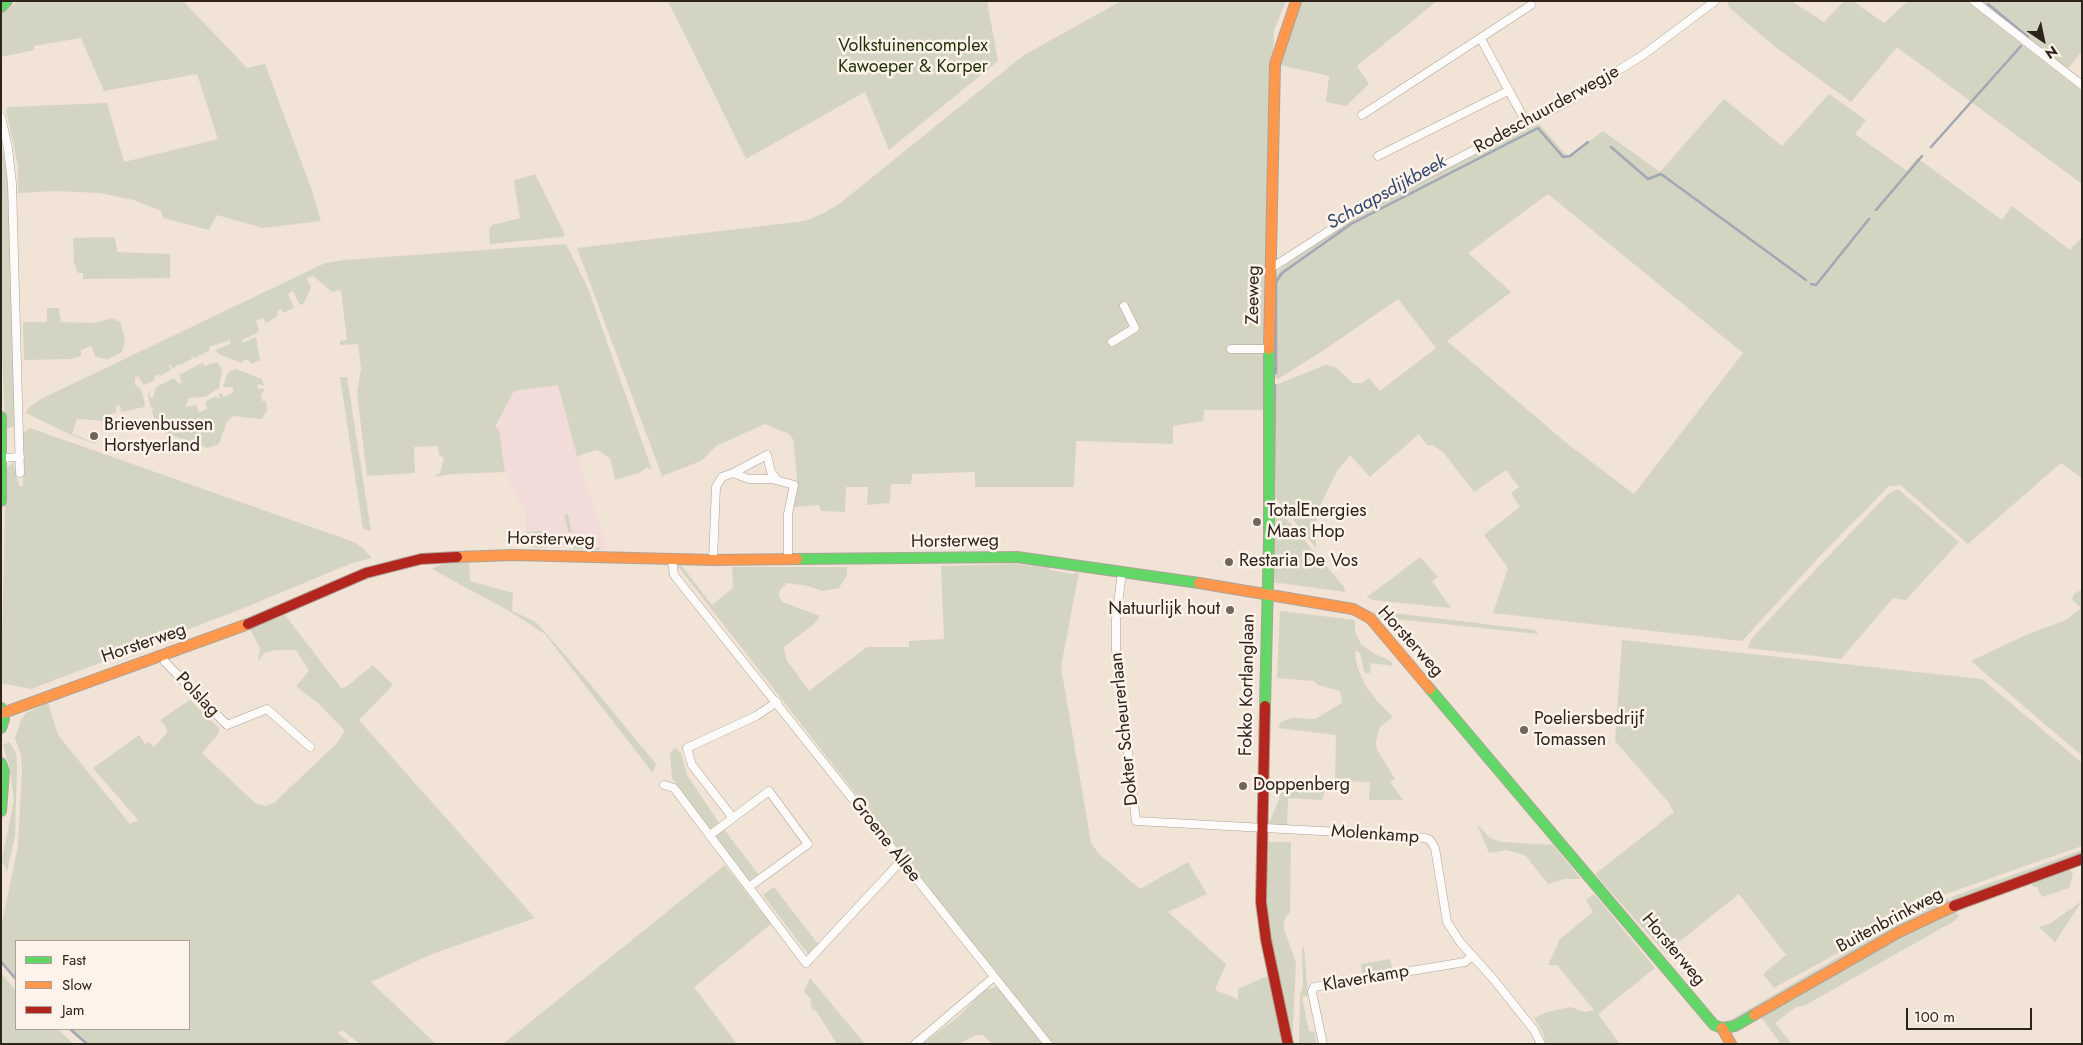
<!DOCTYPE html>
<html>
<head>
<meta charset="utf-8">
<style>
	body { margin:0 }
	#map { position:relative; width:2083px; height:1045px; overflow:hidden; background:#f1e3d6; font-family:Jost,sans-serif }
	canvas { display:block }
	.frame { position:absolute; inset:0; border:2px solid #2c231a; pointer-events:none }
	.legend { position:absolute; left:15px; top:940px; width:175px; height:90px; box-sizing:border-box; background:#fdf3ea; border:1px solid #a9a097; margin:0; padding:6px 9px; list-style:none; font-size:15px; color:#2c231a }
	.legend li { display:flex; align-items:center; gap:10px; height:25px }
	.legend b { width:25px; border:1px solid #a9a097 }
	.north { position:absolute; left:2018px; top:15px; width:50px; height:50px; -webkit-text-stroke:4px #fdf3ea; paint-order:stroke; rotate:146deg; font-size:14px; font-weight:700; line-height:20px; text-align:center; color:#2c231a }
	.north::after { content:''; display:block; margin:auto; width:18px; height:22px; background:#2c231a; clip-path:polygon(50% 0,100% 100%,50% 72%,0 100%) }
	.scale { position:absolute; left:1906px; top:1008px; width:126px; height:22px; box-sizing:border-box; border:2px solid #2c231a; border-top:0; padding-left:6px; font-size:15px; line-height:18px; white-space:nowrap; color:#2c231a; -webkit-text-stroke:4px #fdf3ea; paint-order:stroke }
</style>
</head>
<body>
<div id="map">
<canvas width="2083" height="1045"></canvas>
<div class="frame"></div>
<ul class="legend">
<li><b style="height:6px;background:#63d668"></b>Fast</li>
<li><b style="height:6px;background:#ff974d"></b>Slow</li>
<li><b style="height:6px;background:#b3261e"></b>Jam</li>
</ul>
<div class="north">N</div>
<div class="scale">100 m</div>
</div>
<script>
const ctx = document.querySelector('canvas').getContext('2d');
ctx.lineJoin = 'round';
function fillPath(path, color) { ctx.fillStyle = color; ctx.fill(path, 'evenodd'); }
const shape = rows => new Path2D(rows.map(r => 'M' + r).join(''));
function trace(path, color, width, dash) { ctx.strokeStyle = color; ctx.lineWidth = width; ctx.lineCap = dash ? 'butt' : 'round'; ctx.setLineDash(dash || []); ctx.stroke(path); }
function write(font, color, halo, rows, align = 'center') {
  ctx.font = font + ' Jost,sans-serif'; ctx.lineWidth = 5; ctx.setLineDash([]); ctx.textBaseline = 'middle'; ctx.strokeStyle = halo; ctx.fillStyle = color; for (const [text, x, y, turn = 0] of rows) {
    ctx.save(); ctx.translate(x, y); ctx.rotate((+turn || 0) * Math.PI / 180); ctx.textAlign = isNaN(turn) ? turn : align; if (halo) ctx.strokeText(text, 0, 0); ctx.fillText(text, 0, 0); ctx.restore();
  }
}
fillPath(shape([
	[558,385,577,456,608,550,530,547,526,532,525,513,505,472,499,431,495,427,514,391]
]), '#f1dcd9');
fillPath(shape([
	[18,1,183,1,247,68,265,64,311,188,321,221,263,228,217,215,209,230,163,218,161,211,134,200,100,193,56,191,18,193,18,166,6,110,8,107,107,103,124,162,218,139,197,74,104,91,81,38,34,46,34,50,1,57,1,14],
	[668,1,987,1,998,61,889,150,865,92,746,159],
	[1121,1,1286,1,1274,30,1267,211,1263,410,1204,410,1203,421,1173,426,1173,444,1076,441,1074,487,975,487,975,472,912,474,911,484,891,484,890,503,867,505,868,487,846,487,845,512,821,511,819,505,794,507,797,475,793,439,789,434,765,424,716,446,701,461,662,476,577,248,805,221,824,213,839,204,1024,55],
	[1300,1,1437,1,1357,66,1369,84,1346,106,1326,102,1329,76,1280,65,1282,50],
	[1726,1,1791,1,1824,22,1844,1,1853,1,1884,23,1908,1,1967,1,2082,91,2082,184,1897,47,1851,102,1774,46,1731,9],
	[1981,1,2082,1,2082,51,2067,70],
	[1829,94,1866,120,1855,134,1907,171,1917,158,2002,220,2012,206,2070,250,2082,237,2082,478,2061,463,1968,544,1904,488,1900,485,1889,486,1821,555,1742,641,1493,613,1508,568,1484,535,1520,507,1511,493,1519,487,1506,470,1474,492,1443,452,1432,445,1427,445,1419,434,1370,477,1350,455,1337,471,1319,508,1316,523,1316,548,1273,495,1273,386,1325,365,1335,367,1353,383,1362,383,1369,378,1380,391,1436,348,1398,299,1327,348,1278,379,1273,376,1273,282,1280,269,1347,221,1412,186,1539,124,1568,157,1603,131,1660,172,1724,99,1782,146],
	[1548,194,1743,353,1634,494,1564,441,1447,341,1511,292,1468,253],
	[1,140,9,181,16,426,5,429,1,325],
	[535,174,565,235,562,237,490,244,489,230,492,225,520,218,514,182,515,180],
	[115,237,117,252,170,254,170,278,83,279,83,273,78,273,74,262,73,238],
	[566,244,588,288,652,470,647,467,639,473,615,480,610,458,597,450,577,456,558,385,514,391,495,427,499,430,505,472,453,474,433,477,440,473,444,458,439,455,438,446,414,447,415,473,367,476,357,393,361,368,358,344,340,345,340,341,347,340,341,290,332,292,313,276,307,278,311,288,303,304,300,305,293,291,288,294,294,308,283,313,281,309,277,312,278,316,266,323,263,318,256,321,259,329,257,333,242,340,242,343,256,337,260,360,252,364,246,359,241,363,219,354,215,350,231,344,230,340,209,347,209,351,195,358,191,356,192,359,180,365,179,364,173,369,170,364,169,365,171,370,160,376,158,374,154,377,155,380,144,385,138,376,135,378,135,384,141,389,145,404,144,407,121,412,120,405,116,406,116,412,110,415,107,421,77,419,72,434,90,441,95,441,98,438,98,442,93,443,71,435,26,413,28,408,41,399,325,263,344,260],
	[47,308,59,308,61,322,95,323,112,318,120,322,125,339,122,352,108,359,96,357,91,346,81,350,81,356,71,359,24,360,23,322,47,322],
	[210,359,203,363,204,366,217,362,222,370,219,388,205,397,189,398,185,407,196,405,199,412,207,409,205,402,216,396,218,399,220,398,219,395,221,393,223,397,233,393,233,387,223,387,228,372,236,369,262,379,264,386,259,384,257,388,265,389,261,395,262,401,266,401,267,411,262,419,233,416,227,421,219,444,207,448,157,430,152,411,155,409,152,409,148,397,148,394,150,391,149,397,153,398,156,387,174,378,179,384,182,382,179,375],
	[340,377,347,377,371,531,363,529],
	[30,428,351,541,362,547,372,558,352,563,239,610,31,689,1,683,6,469,13,462,19,486,23,486,23,433],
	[1898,489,1959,542,1906,600,1893,598,1841,659,1748,648,1751,639,1818,567,1887,495],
	[1273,503,1344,587,1345,592,1272,582],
	[568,514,572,535,576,538,592,539,592,547,600,548,600,550,573,549,564,515],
	[543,531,547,548,530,547,526,532],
	[1420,557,1438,577,1432,581,1451,608,1373,600,1367,597],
	[469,562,470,581,513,593,512,611,536,622,591,685,656,764,653,773,545,634,511,612,432,569,442,564],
	[1015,564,1048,567,1050,570,1072,574,1079,572,1061,667,1091,843,1099,854,1140,889,1188,862,1207,894,1168,912,1226,964,1215,990,1238,999,1238,989,1270,975,1284,1044,1051,1044,677,565,682,566,712,605,733,588,732,567,847,567,847,575,839,588,822,591,808,586,787,583,780,590,779,596,782,602,820,616,815,623,784,647,786,659,809,691,867,647,909,647,909,641,944,639,941,566],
	[2082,589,2082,756,1971,661,2026,635,2066,620,2081,608,2072,599,2074,594],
	[1280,611,1355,620,1355,632,1361,644,1373,653,1391,661,1393,666,1371,663,1370,673,1367,673,1364,672,1360,653,1355,651,1357,666,1365,685,1378,702,1393,717,1380,727,1376,741,1377,750,1395,779,1390,782,1403,800,1369,800,1370,782,1337,781,1335,791,1336,735,1278,728,1281,722,1292,718,1315,719,1342,703,1340,691,1318,685,1314,681,1277,678],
	[1377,611,1535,630,1538,634,1377,617,1374,613],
	[285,615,341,688,346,687,373,665,393,685,359,720,535,918,432,954,371,982,436,1044,360,1044,342,1030,338,1033,351,1044,86,1044,69,1029,189,1029,189,941,16,941,16,982,1,963,1,927,18,846,22,769,21,755,15,738,21,720,26,713,48,703,58,735,130,824,138,820,93,768,139,735,145,744,148,742,154,747,167,733,167,728,160,720,190,700,219,728,219,733,202,753,255,803,265,806,274,803,337,743,345,731,319,704,296,686,309,671,296,650,276,650,264,653,258,662,260,648,250,629],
	[1622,640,1982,679,2082,763,2082,846,1943,895,1774,988,1763,974,1786,955,1739,894,1665,953,1595,874,1674,812,1669,803,1615,741],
	[9,742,16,753,17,767,15,836,7,872,2,860,14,799,10,769,3,745],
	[675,748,681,753,687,775,717,820,758,874,747,882,672,778,670,754],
	[1278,787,1325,790,1322,800,1288,798,1287,826,1268,826,1279,799],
	[1477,824,1490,838,1502,842,1553,845,1581,879,1564,879,1548,884,1525,855,1506,850,1489,853],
	[1268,842,1291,842,1290,912,1284,920,1284,929,1296,963,1292,1044,1268,935,1266,898],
	[2082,850,2082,855,1953,902,1951,897],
	[725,865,771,924,694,987,737,1044,503,1044],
	[2069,868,2073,874,2069,888,2042,897,2037,887,2033,887,2032,882],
	[774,887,818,944,810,953,808,954,763,895],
	[1594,894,1655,968,1598,1014,1620,1044,1546,1044,1543,1033,1534,1018,1547,1012,1571,1007,1584,1012,1594,1010,1557,965,1548,965,1560,939,1593,912,1586,900],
	[1949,898,1950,903,1914,919,1733,1023,1725,1023,1879,933,1913,914],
	[2082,901,2055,942,2039,927,2051,923],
	[1954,910,1959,916,1956,920,1804,1006,1796,1007,1775,1023,1792,1044,1781,1044,1760,1016,1910,930],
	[1304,947,1308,996,1302,997,1309,1031,1315,1032,1316,1044,1299,1044,1300,995,1303,986,1302,949],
	[1390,959,1393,973,1363,978,1361,964],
	[1,973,16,991,16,1029,57,1029,74,1044,1,1044],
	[810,978,865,1044,837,1044,816,1011,812,1009,810,1001,812,1000,804,992],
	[1000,986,1044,1044,993,1044,983,1035,976,1035,959,1044,922,1044,958,1017,985,990]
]), '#d4d4c2');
trace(shape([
	[1988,4,2028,37],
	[1611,147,1648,179,1661,174,1806,280],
	[1931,147,2021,46],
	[1876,210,1922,156],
	[1811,284,1816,285,1869,219],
	[1276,373,1276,282,1282,273,1351,224,1538,128,1563,157,1570,156,1588,142],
	[1274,478,1275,385],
	[2,963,16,979],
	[70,1029,87,1044]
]), '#a1a7b4', 2.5);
const street = shape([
	[1974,1,2082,85],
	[1481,39,1527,124],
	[1362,115,1531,5],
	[1,117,8,148,12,184,20,473],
	[1378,156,1508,91],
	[1270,269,1372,203,1567,102,1643,55,1715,1],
	[1112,342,1135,328,1124,306],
	[1231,349,1269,349],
	[1,458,20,457],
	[733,473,767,455,771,472,777,480],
	[672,560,674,575,1048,1044],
	[713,560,716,487,722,477,733,473,749,479,772,479,794,485,788,514,788,560],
	[1122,572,1116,619,1116,650,1136,821,1339,832,1425,838,1430,840,1435,848,1447,922,1460,942,1495,981,1534,1030,1541,1044],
	[163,655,165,662,227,725,267,709,310,747],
	[664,785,674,788,806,963,901,861],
	[733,818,692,765,687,748,756,716,777,702],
	[710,835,769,791,808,844,749,887],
	[915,1044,994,977],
	[1323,1044,1312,992,1314,987,1465,962,1472,956]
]);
const fast = shape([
	[1,7,7,1],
	[1,417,1,501],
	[797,559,1017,557,1199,583],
	[1430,689,1714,1025,1722,1028,1735,1026,1754,1015],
	[1265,706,1269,537,1269,349],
	[1,708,4,719,1,728],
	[1,763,4,772,1,811]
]);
const slow = shape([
	[1269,349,1275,64,1296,1],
	[457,557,513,555,713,560,797,559],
	[1199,583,1353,609,1370,618,1430,689],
	[3,713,248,624],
	[1754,1015,1899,932,1954,906],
	[1722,1028,1731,1044]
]);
const jam = shape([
	[248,624,366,573,421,559,457,557],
	[1265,706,1261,902,1266,940,1288,1044],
	[1954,906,2082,859]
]);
trace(street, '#ada398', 9);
trace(fast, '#ada398', 12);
trace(slow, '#ada398', 12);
trace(jam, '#ada398', 12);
trace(street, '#fdfbf9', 8);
trace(fast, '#63d668', 10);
trace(slow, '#ff974d', 10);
trace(jam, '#b3261e', 10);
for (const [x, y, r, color] of [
	[94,436,5,"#71665c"],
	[1257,522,5,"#71665c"],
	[1229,562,5,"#71665c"],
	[1230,610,5,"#71665c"],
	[1524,730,5,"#71665c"],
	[1243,786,5,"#71665c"]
]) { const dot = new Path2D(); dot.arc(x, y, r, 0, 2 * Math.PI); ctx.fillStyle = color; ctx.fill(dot); trace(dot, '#fdf3ea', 2); }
write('18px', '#1d3005', '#fdf3ea', [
	["Volkstuinencomplex",913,47],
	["Kawoeper & Korper",913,68]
]);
write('18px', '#2c231a', '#fdf3ea', [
	["Rodeschuurderwegje",1547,110,-29],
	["Zeeweg",1254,295,-89],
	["Horsterweg",551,540,1],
	["Horsterweg",955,542,-1],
	["Horsterweg",1410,642,48],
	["Horsterweg",144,644,-19],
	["Fokko Kortlanglaan",1248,685,-89],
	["Polslag",197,695,46],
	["Dokter Scheurerlaan",1125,729,-96],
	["Molenkamp",1375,835,4],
	["Groene Allee",885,840,52],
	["Buitenbrinkweg",1890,921,-28],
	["Horsterweg",1673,950,50],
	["Klaverkamp",1366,979,-10]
]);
write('18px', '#2c231a', '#fdf3ea', [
	["Brievenbussen",104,426],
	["Horstyerland",104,447],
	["TotalEnergies",1267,512],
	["Maas Hop",1267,533],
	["Restaria De Vos",1239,562],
	["Natuurlijk hout",1220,610,"right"],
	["Poeliersbedrijf",1534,720],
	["Tomassen",1534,741],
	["Doppenberg",1253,786]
], 'left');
write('italic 19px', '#33486e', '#fdf3ea', [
	["Schaapsdijkbeek",1387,193,-29]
]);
</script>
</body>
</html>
